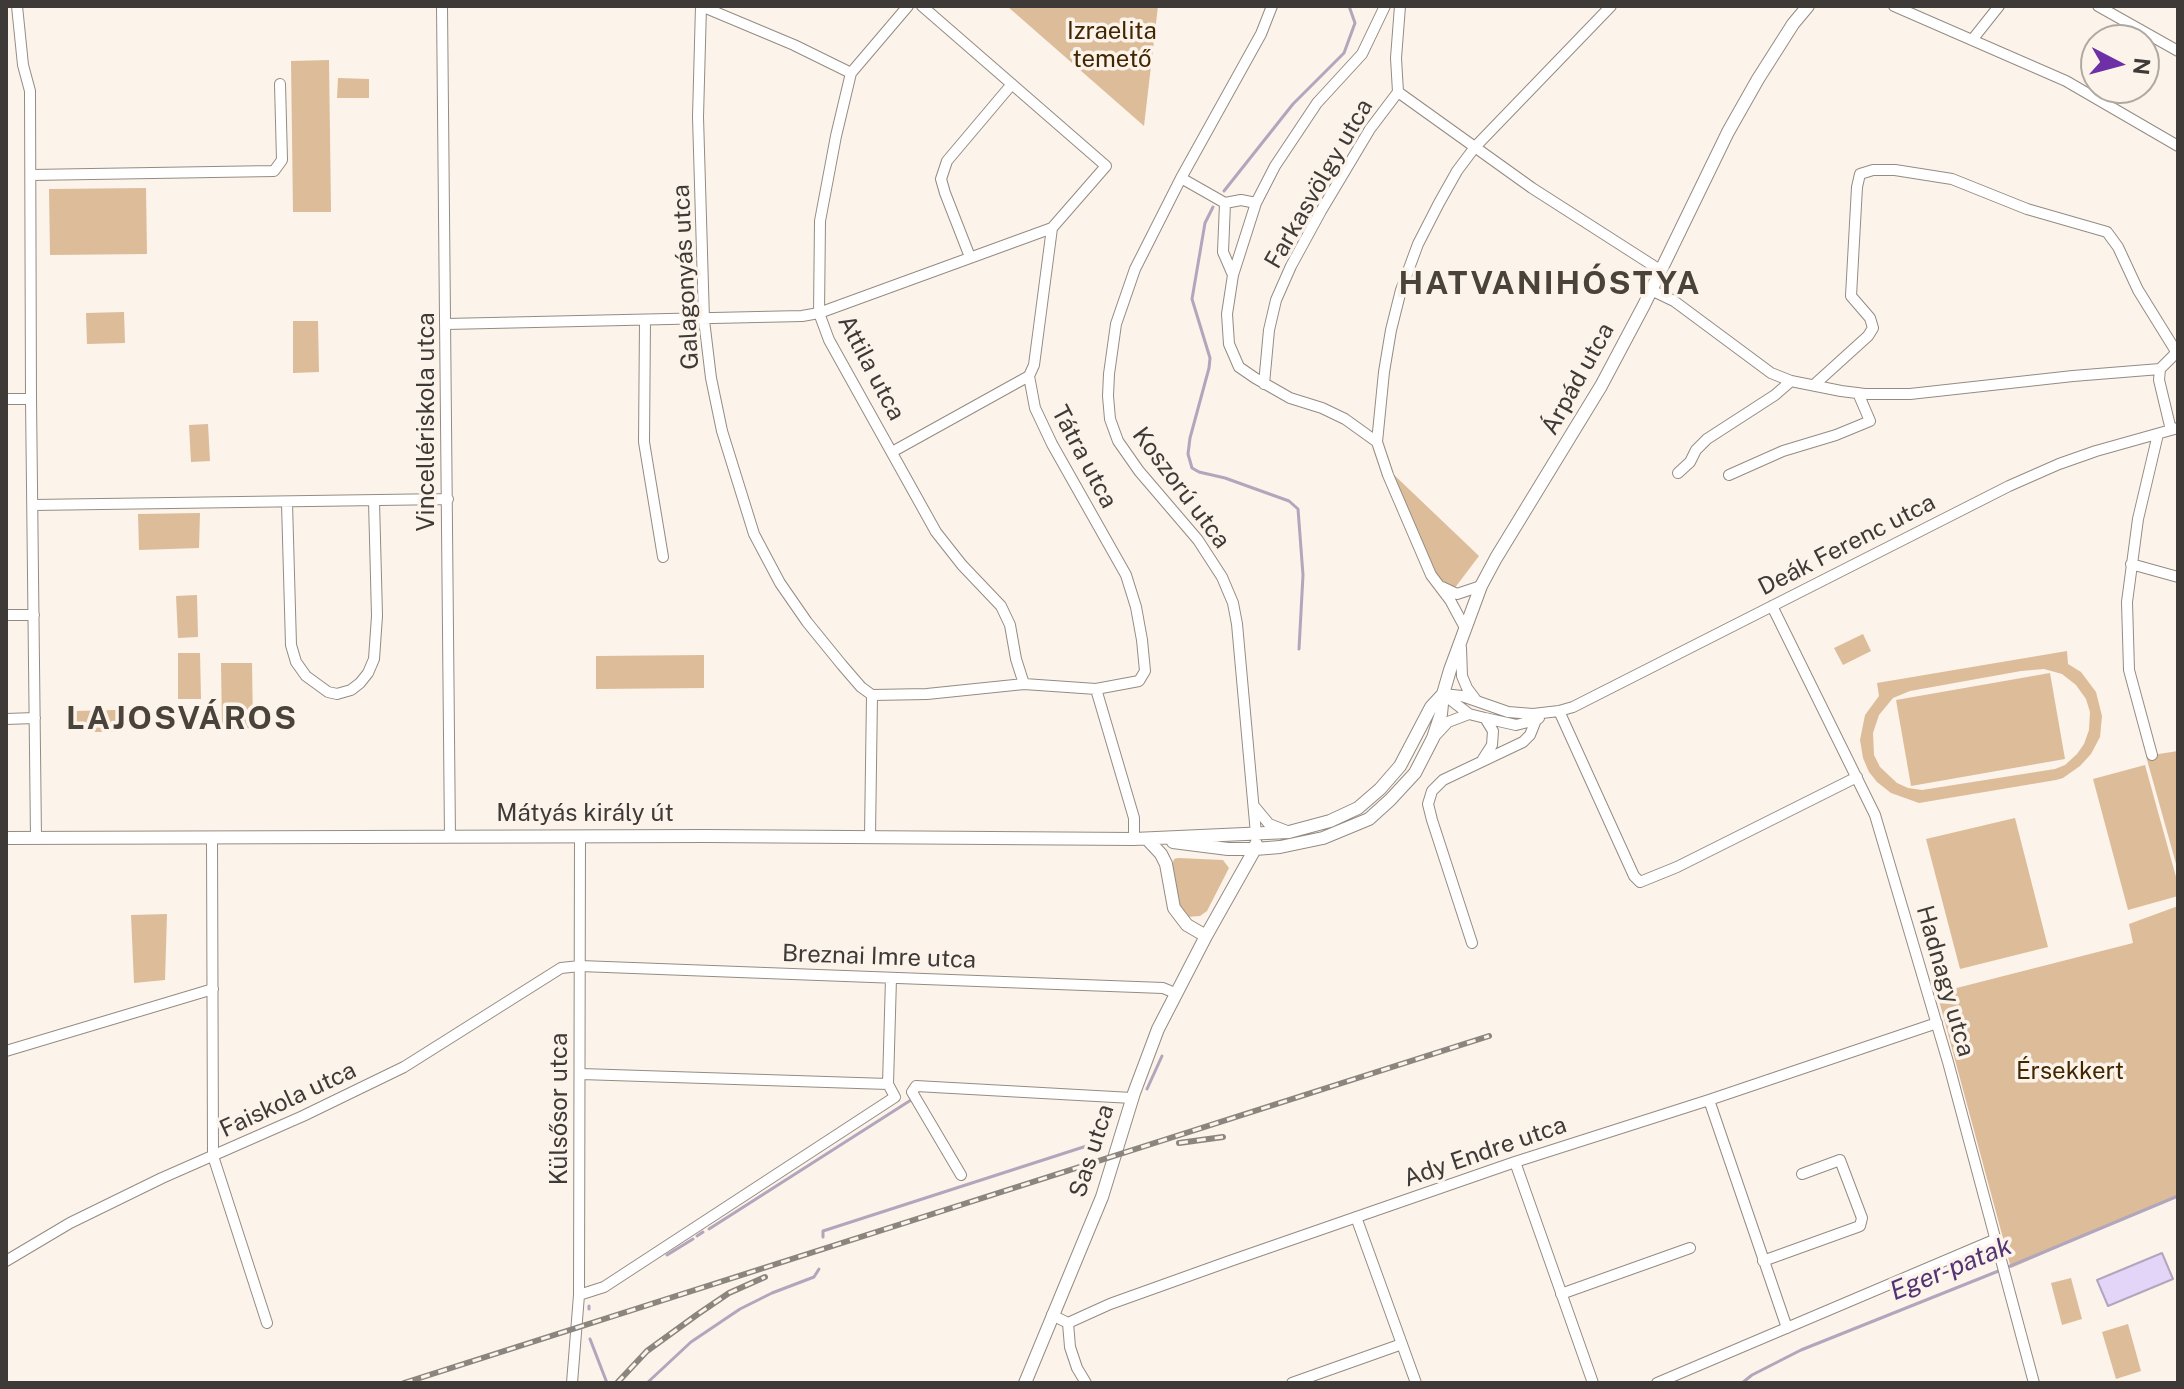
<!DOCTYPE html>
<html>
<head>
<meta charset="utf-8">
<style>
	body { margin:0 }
	#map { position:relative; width:2184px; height:1389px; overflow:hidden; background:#fcf3ea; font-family:"Public Sans",sans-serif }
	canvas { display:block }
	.frame { position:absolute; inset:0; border:8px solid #3e3a37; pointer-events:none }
	.north { position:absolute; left:2080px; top:24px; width:80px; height:80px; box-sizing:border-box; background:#fcf3ea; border:2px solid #b0a9a2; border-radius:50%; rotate:96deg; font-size:22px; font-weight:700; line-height:32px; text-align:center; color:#3e3a37 }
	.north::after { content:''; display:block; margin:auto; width:28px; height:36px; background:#6d30a6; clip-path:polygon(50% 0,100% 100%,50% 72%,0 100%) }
</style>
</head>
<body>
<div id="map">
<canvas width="2184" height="1389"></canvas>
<div class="frame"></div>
<div class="north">N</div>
</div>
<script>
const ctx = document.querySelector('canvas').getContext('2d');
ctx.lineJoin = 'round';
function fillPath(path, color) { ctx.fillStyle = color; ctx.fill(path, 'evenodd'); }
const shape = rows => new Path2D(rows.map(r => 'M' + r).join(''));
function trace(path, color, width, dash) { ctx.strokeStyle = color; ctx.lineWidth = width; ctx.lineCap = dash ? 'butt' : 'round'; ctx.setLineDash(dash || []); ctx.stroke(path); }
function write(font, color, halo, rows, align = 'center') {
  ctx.font = font + ' "Public Sans",sans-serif'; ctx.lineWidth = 7; ctx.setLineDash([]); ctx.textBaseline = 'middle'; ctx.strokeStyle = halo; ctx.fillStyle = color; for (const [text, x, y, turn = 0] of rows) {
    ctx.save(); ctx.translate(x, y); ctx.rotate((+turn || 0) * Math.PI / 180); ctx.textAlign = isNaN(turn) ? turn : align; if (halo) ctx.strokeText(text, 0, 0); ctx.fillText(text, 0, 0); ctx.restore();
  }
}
fillPath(shape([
	[1007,6,1158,6,1144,126],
	[329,60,331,212,293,212,291,61],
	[338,78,369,79,369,98,337,98],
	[146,188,147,254,50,255,49,189],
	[124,312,125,343,87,344,86,313],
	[293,321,318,321,319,372,293,373],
	[208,424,210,461,191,462,189,425],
	[1391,472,1479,556,1454,589,1441,582,1432,570],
	[200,513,199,548,139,550,138,514],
	[197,595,198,637,178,638,176,596],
	[1863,634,1871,651,1843,665,1834,648],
	[2067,651,2068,664,2081,672,2096,692,2102,716,2100,737,2091,754,2080,766,2063,778,2056,780,1919,803,1891,793,1877,782,1869,772,1863,758,1860,740,1865,715,1879,696,1877,683],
	[2044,669,2062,674,2076,685,2086,699,2090,712,2089,730,2084,744,2077,754,2065,765,2055,769,1922,790,1908,788,1897,783,1880,767,1874,755,1873,733,1879,715,1893,698,1910,691,2021,671],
	[178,653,200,653,201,699,178,699],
	[704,655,704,688,596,689,596,656],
	[221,663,252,663,253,728,222,729],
	[2050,673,2065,759,1911,786,1896,700],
	[116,710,116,732,74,732,74,711],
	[2178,751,2178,871,2146,756],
	[2145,765,2178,884,2178,896,2128,910,2093,779],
	[2015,818,2048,947,1960,969,1926,839],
	[1178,858,1223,860,1229,868,1207,911,1200,916,1187,917,1178,909,1172,866,1174,859],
	[2178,906,2178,1195,2011,1268,1937,993,2133,943,2129,924],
	[167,914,165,980,134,983,131,915],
	[2071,1278,2082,1319,2062,1325,2051,1283],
	[2128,1324,2141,1371,2116,1379,2102,1332]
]), '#ddbc99');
const water = shape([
	[2162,1253,2173,1279,2108,1306,2097,1280,2162,1253]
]);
fillPath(water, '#e3d5f7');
trace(water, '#b2a6bd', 2);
trace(shape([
	[1224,191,1293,104,1344,53,1355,23,1349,6],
	[1213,207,1205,223,1192,299,1210,358,1209,368,1190,438,1188,454,1192,468,1199,472,1225,478,1289,501,1298,509,1303,575,1299,649],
	[1147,1089,1162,1056],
	[709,1229,911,1100],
	[697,1236,703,1232],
	[823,1237,823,1231,1099,1142],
	[667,1255,693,1239],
	[2008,1267,2178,1196],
	[589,1309,589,1306],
	[590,1339,607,1383],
	[647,1383,691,1342,740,1309,772,1293,814,1277,819,1269],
	[1742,1383,1752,1375,1801,1350,2001,1270]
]), '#b2a6bd', 3);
const minor = shape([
	[17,6,23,65,30,91,31,399,36,838],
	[442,6,450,837],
	[908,6,851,73,836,136,820,221,819,313,829,340,936,532,962,565,1001,606,1010,625,1016,659,1024,684],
	[1385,6,1362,54,1317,103,1275,166,1256,203,1233,275,1227,314,1229,344,1239,367,1255,378,1290,398,1322,408,1345,419,1377,442,1388,475,1431,575,1450,600,1465,628],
	[1894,6,2066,81,2178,146],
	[2098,6,2178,51],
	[1972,40,1999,6],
	[851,73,794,45,701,6,698,117,704,320,711,378,722,431,754,534,780,583,807,622,842,665,861,687,872,695],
	[1398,92,1532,188,1660,270],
	[31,175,274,171,282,160,280,84],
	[1181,178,1225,203,1241,200,1256,203],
	[1225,203,1223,252,1233,275],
	[970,257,945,193,941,179,947,161,1012,84],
	[1651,290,1674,301,1771,373,1791,381,1841,391,1865,394,1910,394,2073,376,2160,369],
	[645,321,644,442,663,557],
	[446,324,802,316,819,313,1052,228],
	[1264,384,1269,330,1276,300,1291,266,1321,211,1370,129,1398,92,1396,58,1400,6],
	[1815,384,1868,336,1873,328,1870,318,1851,296,1857,187,1860,174,1873,170,1895,170,1952,179,2027,209,2107,232,2118,247,2138,290,2177,353],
	[6,399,31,399],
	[2171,430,2159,380,2160,369,2178,351],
	[1377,442,1384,372,1391,330,1401,290,1418,244,1439,203,1457,171,1475,147,1611,6],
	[892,452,1029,376],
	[1678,473,1690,462,1696,450,1707,439,1775,395,1791,381],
	[1729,475,1783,451,1836,435,1870,421,1858,393],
	[287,503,291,645,296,662,306,676,328,692,337,694,351,690,360,683,368,673,374,659,377,616,374,501],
	[33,505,448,499],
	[2131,564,2178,577],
	[1442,587,1457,594,1481,586],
	[1772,606,1875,815,1948,1062,2034,1383],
	[6,615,34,615],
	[1461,648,1462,676,1467,688,1476,700],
	[1096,689,1134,818,1134,839],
	[1443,694,1462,696,1508,712,1533,714,1559,711,1573,707,2009,486,2059,464,2096,451,2178,428],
	[1443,694,1469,714,1485,718,1516,725,1536,720,1539,718],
	[872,695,927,694,1024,684,1096,689,1139,681,1145,671,1142,640,1136,607,1126,575,1052,444,1035,408,1029,376,1034,365,1052,228,1106,166,922,6],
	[1559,711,1634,876,1640,882,1677,867,1857,777],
	[6,719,35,718],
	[1434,737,1448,722,1469,714],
	[2152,755,2129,670,2127,602,2138,519,2158,434],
	[1483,759,1492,745,1493,731,1485,718],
	[1254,806,1269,824,1287,831],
	[1256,834,1237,624,1233,603,1222,577,1198,540,1139,471,1118,441,1110,419,1108,396,1109,374,1116,324,1135,269,1181,178,1261,34,1272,6],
	[870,836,872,695],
	[212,838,213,1156,267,1323],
	[1472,943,1432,820,1428,804,1432,791,1443,780,1523,742,1530,735,1536,720],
	[6,1051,213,989],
	[581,1074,888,1084],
	[1709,1100,1787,1328],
	[1515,1162,1593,1383],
	[961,1175,912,1092,916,1086,1132,1098],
	[1356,1217,1416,1383],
	[6,1261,70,1223,162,1178,303,1116,404,1067,561,968,580,966,1163,988,1175,993],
	[1763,1261,1860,1226,1862,1218,1840,1160,1802,1174],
	[1561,1294,1690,1248],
	[579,1295,604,1287,895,1097,888,1084,891,978],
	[1052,1315,1068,1323,1110,1304,1230,1261,1515,1162,1709,1100,1937,1023],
	[1068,1323,1070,1347,1077,1368,1086,1383],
	[572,1383,579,1295,580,836],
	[1292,1383,1402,1344],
	[1657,1383,1996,1239]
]);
const major = shape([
	[6,838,706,836,1134,839,1289,832,1330,821,1358,808,1380,789,1400,766,1431,707,1443,694],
	[1147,839,1161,854,1166,864,1174,908,1187,925,1206,936],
	[1173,842,1228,849,1255,849,1280,847,1323,838,1369,819,1390,800,1415,773,1433,738,1441,714,1443,694,1450,670,1481,586,1496,558,1601,386,1644,305,1728,132,1758,79,1793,24,1808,6],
	[1025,1383,1102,1197,1134,1093,1158,1029,1206,936,1255,849,1256,844]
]);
trace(minor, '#948c84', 12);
trace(major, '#948c84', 14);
trace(minor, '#fff', 10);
trace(major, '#fff', 12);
const rail = shape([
	[1179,1143,1223,1137],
	[404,1383,1489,1036],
	[617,1383,647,1351,698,1314,729,1293,765,1277]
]);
trace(rail, '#8b857f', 6);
trace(rail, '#fcf3ea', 3, [9]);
write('24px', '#422600', '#fcf3ea', [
	["Izraelita",1112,32],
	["temető",1112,60],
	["Érsekkert",2070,1072]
]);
write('24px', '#3e3a37', '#fcf3ea', [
	["Farkasvölgy utca",1319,184,-60],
	["Galagonyás utca",686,277,-93],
	["Attila utca",871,368,62],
	["Árpád utca",1578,379,-61],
	["Vincellériskola utca",427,422,-90],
	["Tátra utca",1084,457,62],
	["Koszorú utca",1181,488,53],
	["Deák Ferenc utca",1847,545,-27],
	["Mátyás király út",585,814],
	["Breznai Imre utca",879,957,2],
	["Hadnagy utca",1945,981,74],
	["Faiskola utca",288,1100,-25],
	["Külsősor utca",560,1109,-90],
	["Sas utca",1092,1151,-72],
	["Ady Endre utca",1485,1152,-19]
]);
write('italic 26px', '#523375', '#fcf3ea', [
	["Eger-patak",1951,1269,-22]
]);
ctx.letterSpacing = '2px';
write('bold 32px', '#4a433b', '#fcf3ea', [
	["HATVANIHÓSTYA",1550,284],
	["LAJOSVÁROS",182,719]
]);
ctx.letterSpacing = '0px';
</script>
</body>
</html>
